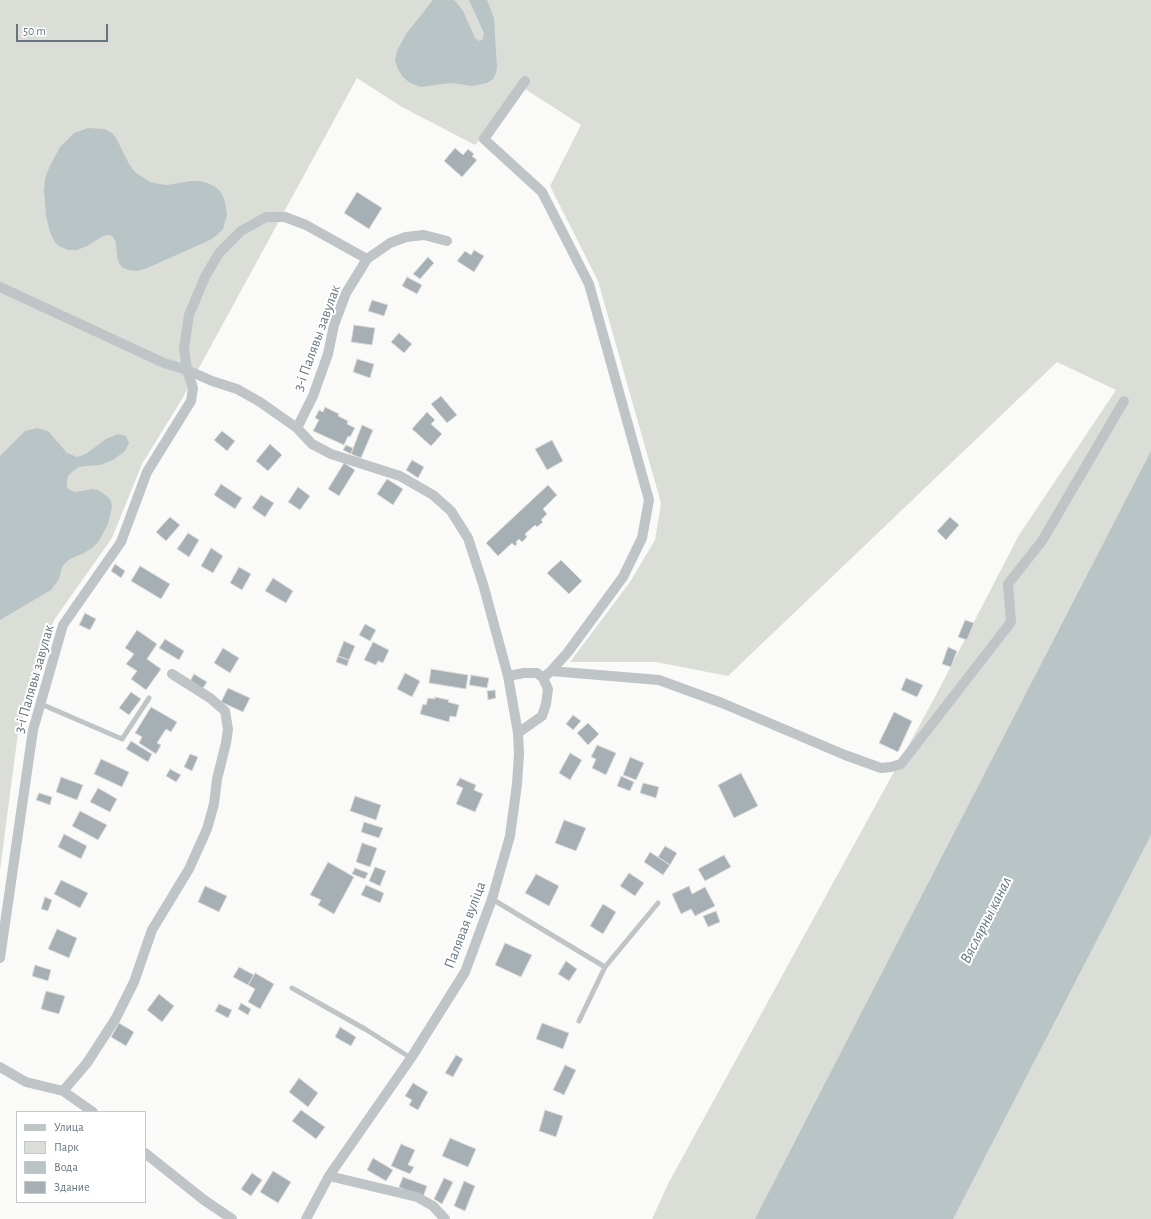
<!DOCTYPE html>
<html>
<head>
<meta charset="utf-8">
<style>
	body { margin:0 }
	#map { position:relative; width:1151px; height:1219px; overflow:hidden; background:#fafaf8; font-family:"Alegreya Sans",sans-serif }
	canvas { display:block }
	.legend { position:absolute; left:16px; top:1111px; width:130px; height:92px; box-sizing:border-box; background:#fff; border:1px solid #c2c8cc; margin:0; padding:5px 7px; list-style:none; font-size:12px; color:#667680 }
	.legend li { display:flex; align-items:center; gap:8px; height:20px }
	.legend b { width:20px; border:1px solid #c2c8cc }
	.scale { position:absolute; left:16px; top:24px; width:92px; height:18px; box-sizing:border-box; border:2px solid #667680; border-top:0; padding-left:5px; font-size:12px; line-height:14px; white-space:nowrap; color:#667680; -webkit-text-stroke:3px #fff; paint-order:stroke }
</style>
</head>
<body>
<div id="map">
<canvas width="1151" height="1219"></canvas>
<ul class="legend">
<li><b style="height:5px;background:#bfc4c7"></b>Улица</li>
<li><b style="height:11px;background:#daded7"></b>Парк</li>
<li><b style="height:11px;background:#b9c4c7"></b>Вода</li>
<li><b style="height:11px;background:#a6afb4"></b>Здание</li>
</ul>
<div class="scale">50 m</div>
</div>
<script>
const ctx = document.querySelector('canvas').getContext('2d');
ctx.lineJoin = 'round';
function fillPath(path, color) { ctx.fillStyle = color; ctx.fill(path, 'evenodd'); }
const shape = rows => new Path2D(rows.map(r => 'M' + r).join(''));
function trace(path, color, width, dash) { ctx.strokeStyle = color; ctx.lineWidth = width; ctx.lineCap = dash ? 'butt' : 'round'; ctx.setLineDash(dash || []); ctx.stroke(path); }
function write(font, color, halo, rows, align = 'center') {
  ctx.font = font + ' "Alegreya Sans",sans-serif'; ctx.lineWidth = 4; ctx.setLineDash([]); ctx.textBaseline = 'middle'; ctx.strokeStyle = halo; ctx.fillStyle = color; for (const [text, x, y, turn = 0] of rows) {
    ctx.save(); ctx.translate(x, y); ctx.rotate((+turn || 0) * Math.PI / 180); ctx.textAlign = isNaN(turn) ? turn : align; if (halo) ctx.strokeText(text, 0, 0); ctx.fillText(text, 0, 0); ctx.restore();
  }
}
fillPath(shape([
	[0,0,1151,0,1151,1219,652,1219,669,1182,935,697,1019,535,1116,390,1057,362,728,676,656,662,570,662,630,582,655,540,661,503,598,281,550,186,581,125,525,89,475,145,402,107,357,78,182,399,142,464,112,538,54,620,18,733,0,870]
]), '#daded7');
fillPath(shape([
	[433,0,454,0,456,2,463,11,475,38,479,41,483,39,484,33,469,0,487,0,494,18,497,67,496,73,493,79,487,83,472,86,452,83,441,84,421,87,410,83,403,77,398,69,395,60,397,51,406,34],
	[88,128,105,129,112,133,116,138,129,164,135,172,150,182,159,184,167,185,191,181,199,181,207,183,214,186,220,191,224,198,226,207,227,215,223,229,217,235,210,240,145,269,137,271,129,270,123,268,119,263,117,256,116,243,113,237,110,235,103,236,87,246,77,250,68,250,59,246,54,241,50,232,46,216,44,191,45,179,49,168,60,147,74,133],
	[37,428,48,431,67,453,77,457,86,454,106,439,118,434,126,436,129,443,125,451,113,460,100,465,86,466,79,467,73,471,68,476,67,481,67,487,70,490,75,492,93,489,98,490,108,497,111,501,112,507,108,524,99,541,92,548,84,553,70,559,65,563,62,567,59,579,51,590,0,620,0,456,25,431],
	[1151,451,1151,835,953,1219,755,1219]
]), '#b9c4c7');
const building = shape([
	[455,148,463,155,468,149,474,154,472,156,477,160,462,177,444,161,455,148],
	[357,192,382,208,369,229,344,213,357,192],
	[474,250,484,256,474,272,457,261,465,251,471,255,474,250],
	[428,257,434,263,420,279,413,274,428,257],
	[407,277,422,285,417,294,402,286,407,277],
	[372,300,388,305,384,316,368,311,372,300],
	[354,325,375,328,372,345,351,342,354,325],
	[399,333,412,344,404,353,391,342,399,333],
	[357,359,374,364,370,378,353,372,357,359],
	[441,396,457,415,447,423,431,404,441,396],
	[325,407,339,414,338,416,348,421,347,424,355,428,350,437,348,436,344,445,313,431,319,420,315,418,319,410,323,412,325,407],
	[427,412,435,420,431,424,442,434,431,446,412,429,427,412],
	[362,425,373,430,361,458,351,454,362,425],
	[222,431,235,441,227,451,214,440,222,431],
	[552,440,563,461,547,470,535,449,552,440],
	[270,444,282,455,268,471,256,461,270,444],
	[346,445,353,448,351,454,343,450,346,445],
	[412,460,424,467,418,478,406,470,412,460],
	[344,463,355,470,339,496,328,489,344,463],
	[387,479,403,489,393,505,377,494,387,479],
	[221,484,242,498,235,509,214,495,221,484],
	[548,485,557,495,543,509,547,514,541,520,543,522,537,527,535,525,525,534,527,537,522,542,519,539,516,542,517,544,515,546,512,543,498,556,486,543,548,485],
	[298,487,310,496,300,510,288,502,298,487],
	[261,495,274,503,265,517,252,508,261,495],
	[170,517,180,525,166,541,156,532,170,517],
	[950,517,959,525,946,540,937,531,950,517],
	[188,533,199,540,189,557,177,549,188,533],
	[211,548,223,556,213,573,201,566,211,548],
	[561,560,582,581,569,594,547,573,561,560],
	[115,564,125,571,121,578,111,571,115,564],
	[140,566,170,584,161,599,131,581,140,566],
	[239,567,251,574,242,590,230,583,239,567],
	[273,578,293,591,286,603,265,591,273,578],
	[85,613,96,619,90,630,79,625,85,613],
	[965,620,974,623,967,640,958,637,965,620],
	[365,624,376,630,370,641,359,635,365,624],
	[137,630,157,644,147,659,161,669,146,690,131,679,137,671,126,664,134,654,125,648,137,630],
	[165,639,184,651,179,660,159,648,165,639],
	[344,641,355,646,349,660,338,656,344,641],
	[373,642,389,650,383,663,378,661,376,665,364,660,373,642],
	[948,647,957,651,951,667,942,664,948,647],
	[223,648,239,658,230,673,214,663,223,648],
	[338,656,349,660,347,666,336,662,338,656],
	[431,669,468,675,466,689,429,683,431,669],
	[405,673,420,681,412,697,397,689,405,673],
	[194,674,207,682,201,691,189,683,194,674],
	[471,675,489,678,487,688,469,685,471,675],
	[906,678,923,685,917,697,901,690,906,678],
	[228,688,250,698,243,712,221,702,228,688],
	[495,690,496,698,488,700,487,691,495,690],
	[131,692,141,699,129,715,119,708,131,692],
	[435,697,449,700,448,702,459,705,456,717,450,716,449,722,420,714,423,704,426,705,428,698,435,699,435,697],
	[151,707,177,722,171,732,166,729,157,743,161,745,156,754,139,743,142,737,135,733,151,707],
	[894,712,912,721,898,752,879,743,894,712],
	[573,715,581,721,573,730,566,724,573,715],
	[588,723,599,734,588,745,577,733,588,723],
	[131,741,152,754,148,762,126,749,131,741],
	[597,745,616,753,606,775,592,768,596,759,591,757,597,745],
	[570,753,582,760,570,780,559,773,570,753],
	[190,754,198,757,192,771,184,767,190,754],
	[630,757,644,763,636,780,623,775,630,757],
	[101,759,129,772,122,787,94,774,101,759],
	[170,769,181,775,176,782,166,776,170,769],
	[741,773,758,806,734,818,718,785,741,773],
	[621,776,634,782,630,791,617,786,621,776],
	[61,777,83,785,77,800,56,792,61,777],
	[460,778,476,785,474,790,483,794,475,812,456,804,463,788,456,785,460,778],
	[643,783,659,787,656,798,640,793,643,783],
	[98,788,117,799,110,812,90,802,98,788],
	[39,793,52,797,50,805,36,800,39,793],
	[355,796,381,805,376,820,350,811,355,796],
	[80,811,107,825,98,840,72,826,80,811],
	[564,820,586,828,576,851,555,843,564,820],
	[364,822,383,828,379,838,361,832,364,822],
	[64,834,87,846,81,859,58,847,64,834],
	[362,843,377,848,370,867,356,862,362,843],
	[665,846,677,853,670,865,658,857,665,846],
	[650,852,670,865,663,875,644,862,650,852],
	[724,855,731,867,705,881,698,869,724,855],
	[328,862,354,877,334,914,318,905,321,900,310,895,328,862],
	[375,867,386,871,380,886,369,881,375,867],
	[355,868,368,873,365,879,352,874,355,868],
	[629,873,644,883,635,896,620,886,629,873],
	[536,874,559,886,549,906,525,893,536,874],
	[61,880,88,893,80,908,54,894,61,880],
	[366,885,384,893,380,903,361,895,366,885],
	[205,886,227,896,219,912,198,902,205,886],
	[689,886,692,894,705,887,715,906,695,916,691,909,681,914,672,894,689,886],
	[45,897,52,900,48,911,41,909,45,897],
	[603,904,616,912,603,934,590,926,603,904],
	[716,911,720,922,708,927,703,916,716,911],
	[57,929,77,938,69,958,48,949,57,929],
	[505,943,532,955,521,977,495,965,505,943],
	[566,961,577,969,569,981,558,974,566,961],
	[35,965,51,970,48,981,32,976,35,965],
	[239,967,254,975,248,985,233,977,239,967],
	[255,973,274,984,260,1009,248,1002,255,989,248,985,255,973],
	[46,991,65,996,59,1014,41,1009,46,991],
	[159,994,174,1006,162,1022,147,1010,159,994],
	[241,1003,251,1009,248,1015,238,1009,241,1003],
	[219,1004,232,1010,228,1018,215,1011,219,1004],
	[119,1023,134,1032,126,1046,111,1037,119,1023],
	[542,1023,569,1033,563,1049,536,1039,542,1023],
	[340,1027,356,1037,351,1046,335,1037,340,1027],
	[456,1055,463,1059,453,1077,445,1073,456,1055],
	[565,1065,576,1070,564,1095,553,1090,565,1065],
	[299,1078,318,1093,308,1107,289,1092,299,1078],
	[413,1083,428,1092,418,1110,409,1105,412,1100,405,1096,413,1083],
	[301,1110,325,1127,316,1139,292,1121,301,1110],
	[545,1110,563,1116,556,1137,539,1131,545,1110],
	[450,1138,476,1149,468,1167,442,1156,450,1138],
	[401,1144,415,1150,408,1165,414,1167,410,1174,391,1166,401,1144],
	[373,1158,393,1170,386,1181,367,1170,373,1158],
	[273,1171,291,1182,278,1203,260,1192,273,1171],
	[252,1173,262,1180,251,1196,241,1189,252,1173],
	[403,1177,427,1186,423,1197,399,1187,403,1177],
	[444,1178,453,1182,442,1204,434,1199,444,1178],
	[464,1181,475,1186,465,1211,454,1206,464,1181]
]);
fillPath(building, '#a6afb4');
trace(building, '#dcdcda', 1);
trace(shape([
	[41,704,122,739,149,698],
	[492,899,605,967],
	[292,988,365,1029,411,1058],
	[579,1021,605,967,658,903]
]), '#bfc4c7', 5);
trace(shape([
	[525,81,484,139,542,192,589,284,649,500,642,538,623,577,568,652,551,671,543,678],
	[0,287,164,363,187,370,184,348,189,315,205,277,219,253,241,231,266,217,285,217,306,225,367,259],
	[297,428,313,396,328,354,334,325,346,293,367,259,390,243,406,237,424,235,447,241],
	[551,671,659,680,722,703,845,755,881,768,891,767,901,764,1011,622,1008,584,1042,541,1124,401],
	[508,676,524,673,537,673,543,678,548,689,546,704,542,716,518,733],
	[0,958,33,730,63,625,121,542,147,472,191,401,193,388,187,370,212,381,237,389,260,402,297,428,312,444,331,454,400,476,433,495,451,511,468,538,483,584,508,676,518,733,519,754,517,784,510,836,492,899,465,972,411,1058,329,1176,306,1219],
	[0,1067,26,1082,63,1091,93,1112],
	[63,1091,87,1063,116,1018,134,982,152,930,189,869,207,829,214,804,217,779,226,743,228,729,225,711,210,698,172,674],
	[145,1153,204,1200,232,1219],
	[329,1176,417,1197,433,1206,445,1219]
]), '#bfc4c7', 10);
write('15px', '#667680', '#fff', [
	["3-і Палявы завулак",317,338,-70],
	["3-і Палявы завулак",34,679,-74],
	["Палявая вуліца",465,925,-69]
]);
write('italic 16px', '#62747a', '#fff', [
	["Вяслярны канал",986,920,-63]
]);
</script>
</body>
</html>
